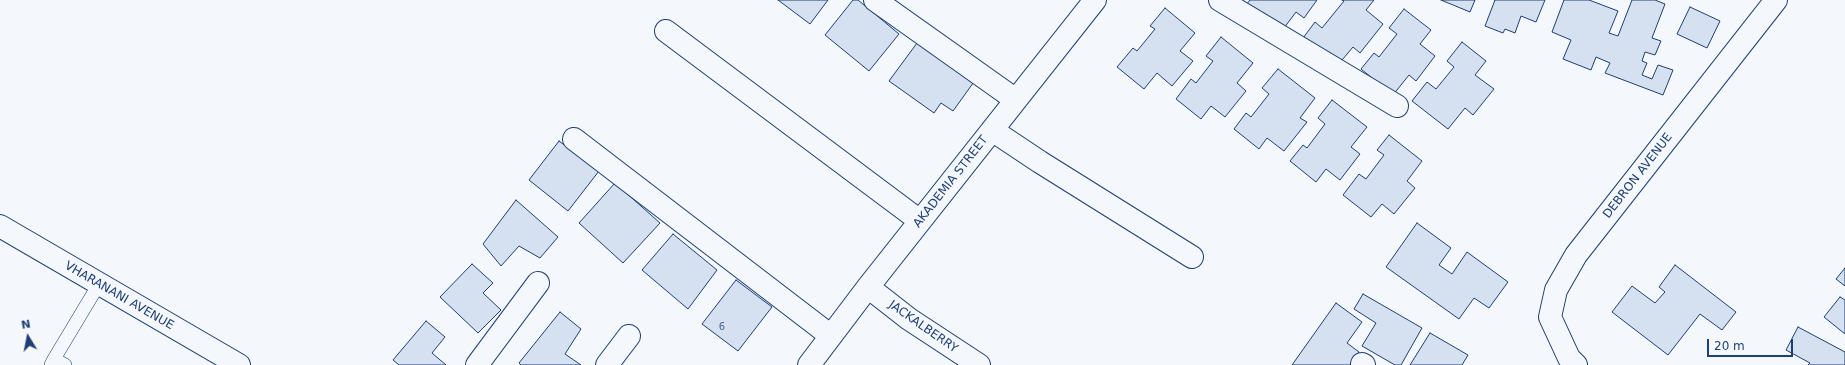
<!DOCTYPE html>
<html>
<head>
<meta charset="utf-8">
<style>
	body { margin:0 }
	#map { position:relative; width:1845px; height:365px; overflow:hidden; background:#f4f7fb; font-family:"DejaVu Sans",sans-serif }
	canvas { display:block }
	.north { position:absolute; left:8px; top:317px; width:40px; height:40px; -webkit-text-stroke:3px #f4f7fb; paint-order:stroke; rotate:350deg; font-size:11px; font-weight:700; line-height:16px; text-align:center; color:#1d3f73 }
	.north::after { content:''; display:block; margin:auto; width:14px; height:18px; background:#1d3f73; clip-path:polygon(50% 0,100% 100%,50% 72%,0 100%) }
	.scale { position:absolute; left:1707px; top:339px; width:86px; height:18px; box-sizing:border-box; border:2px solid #1d3f73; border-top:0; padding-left:5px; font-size:12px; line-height:14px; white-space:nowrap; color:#1d3f73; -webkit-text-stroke:3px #f4f7fb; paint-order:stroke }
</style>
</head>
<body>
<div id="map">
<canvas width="1845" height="365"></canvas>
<div class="north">N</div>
<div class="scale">20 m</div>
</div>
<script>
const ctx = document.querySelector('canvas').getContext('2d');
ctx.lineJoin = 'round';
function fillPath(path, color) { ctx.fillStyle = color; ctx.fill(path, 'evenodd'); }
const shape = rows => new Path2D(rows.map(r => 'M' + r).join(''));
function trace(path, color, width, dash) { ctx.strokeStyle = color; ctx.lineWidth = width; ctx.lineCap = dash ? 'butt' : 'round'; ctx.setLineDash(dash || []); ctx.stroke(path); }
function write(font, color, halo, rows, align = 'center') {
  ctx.font = font + ' "DejaVu Sans",sans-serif'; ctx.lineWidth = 3; ctx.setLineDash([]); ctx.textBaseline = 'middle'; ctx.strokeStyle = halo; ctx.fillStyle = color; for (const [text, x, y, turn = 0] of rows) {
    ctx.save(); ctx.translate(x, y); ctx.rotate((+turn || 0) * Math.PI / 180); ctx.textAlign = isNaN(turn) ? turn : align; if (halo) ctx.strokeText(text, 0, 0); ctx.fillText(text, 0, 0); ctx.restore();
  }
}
const building = shape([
	[778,0,828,0,810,24,778,0],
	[853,0,858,0,899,34,869,71,825,35,853,0],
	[1250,0,1317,0,1304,18,1296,12,1281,32,1245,6,1250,0],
	[1342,0,1374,0,1366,10,1383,24,1360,53,1353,47,1337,66,1303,38,1315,22,1322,28,1344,1,1342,0],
	[1441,0,1475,0,1470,12,1441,0],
	[1495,0,1545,0,1536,22,1521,16,1515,33,1505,29,1503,33,1485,26,1495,0],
	[1564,0,1589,0,1618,11,1609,33,1618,36,1632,0,1655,0,1665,4,1652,38,1661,41,1655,55,1645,52,1642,61,1647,63,1642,75,1652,79,1658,65,1673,70,1663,95,1605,73,1610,63,1596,57,1591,70,1563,59,1571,40,1552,32,1564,0],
	[1690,7,1720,21,1707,48,1677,34,1690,7],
	[1165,8,1195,33,1180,51,1193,61,1172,86,1157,73,1144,89,1117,67,1133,48,1137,51,1155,29,1150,26,1165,8],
	[1404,9,1431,30,1420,44,1435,56,1416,81,1409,75,1393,95,1361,69,1374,53,1379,57,1397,34,1389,28,1404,9],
	[1221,37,1253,63,1237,83,1246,91,1225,117,1211,106,1201,119,1176,99,1191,79,1196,83,1213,61,1206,56,1221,37],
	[920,39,976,79,953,111,941,103,934,113,889,81,920,39],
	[1462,42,1486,61,1475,75,1494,89,1473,115,1465,108,1448,129,1412,101,1427,82,1436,89,1454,67,1447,61,1462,42],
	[1278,69,1315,98,1300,118,1307,122,1284,151,1267,138,1259,149,1234,129,1246,113,1251,117,1269,94,1262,88,1278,69],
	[1332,100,1367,127,1351,147,1360,154,1340,180,1326,169,1316,182,1290,161,1303,145,1307,148,1325,124,1318,118,1332,100],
	[1389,135,1422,161,1407,181,1415,188,1394,214,1382,204,1371,217,1343,195,1359,174,1366,179,1384,155,1377,150,1389,135],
	[559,141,599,171,568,211,529,180,559,141],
	[615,183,660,223,623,263,579,223,615,183],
	[516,200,558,237,540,258,519,246,501,266,483,244,516,200],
	[1417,223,1451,248,1439,265,1452,274,1467,252,1508,282,1489,308,1474,298,1459,319,1386,267,1417,223],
	[673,234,717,270,688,309,642,270,673,234],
	[472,264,493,283,483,293,501,310,478,333,440,297,472,264],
	[1675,265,1736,312,1722,330,1700,314,1668,355,1612,312,1632,286,1655,303,1665,292,1659,287,1675,265],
	[1845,268,1845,286,1836,279,1845,268],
	[736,280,772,307,738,351,702,324,736,280],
	[1363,294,1422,328,1401,365,1395,365,1362,346,1376,323,1354,309,1363,294],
	[1840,297,1845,300,1845,334,1824,317,1840,297],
	[1336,303,1362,322,1347,343,1359,352,1350,365,1292,365,1336,303],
	[560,312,581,329,565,354,581,365,521,365,519,363,560,312],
	[426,321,445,337,432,353,446,365,399,365,393,360,426,321],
	[1798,327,1845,352,1845,365,1808,365,1810,363,1786,350,1798,327],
	[1430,333,1468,355,1462,365,1410,365,1430,333]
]);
fillPath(building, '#d5e0f0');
trace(building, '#1d3f73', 1);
const service = shape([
	[54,359,99,284],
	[51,365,54,359,65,365]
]);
const minor = shape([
	[875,0,1016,100],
	[1220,0,1397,106],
	[666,31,920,221],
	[992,130,1040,162,1192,257],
	[574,139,831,336],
	[0,226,239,365],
	[868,287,909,319,979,365],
	[1362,364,1364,365],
	[477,365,538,283],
	[607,365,629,336],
	[809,365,868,287,1095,0],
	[1576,365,1569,358,1550,317,1556,290,1576,255,1776,0]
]);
trace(service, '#1d3f73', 14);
trace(minor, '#1d3f73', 24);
trace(service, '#f4f7fb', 13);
trace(minor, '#f4f7fb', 22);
write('10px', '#4b6792', null, [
	["6",722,327]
]);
write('12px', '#1d3f73', '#f4f7fb', [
	["DEBRON AVENUE",1638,176,-52],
	["AKADEMIA STREET",951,182,-52],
	["VHARANANI AVENUE",119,296,30],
	["JACKALBERRY",923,327,35]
]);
</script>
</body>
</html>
